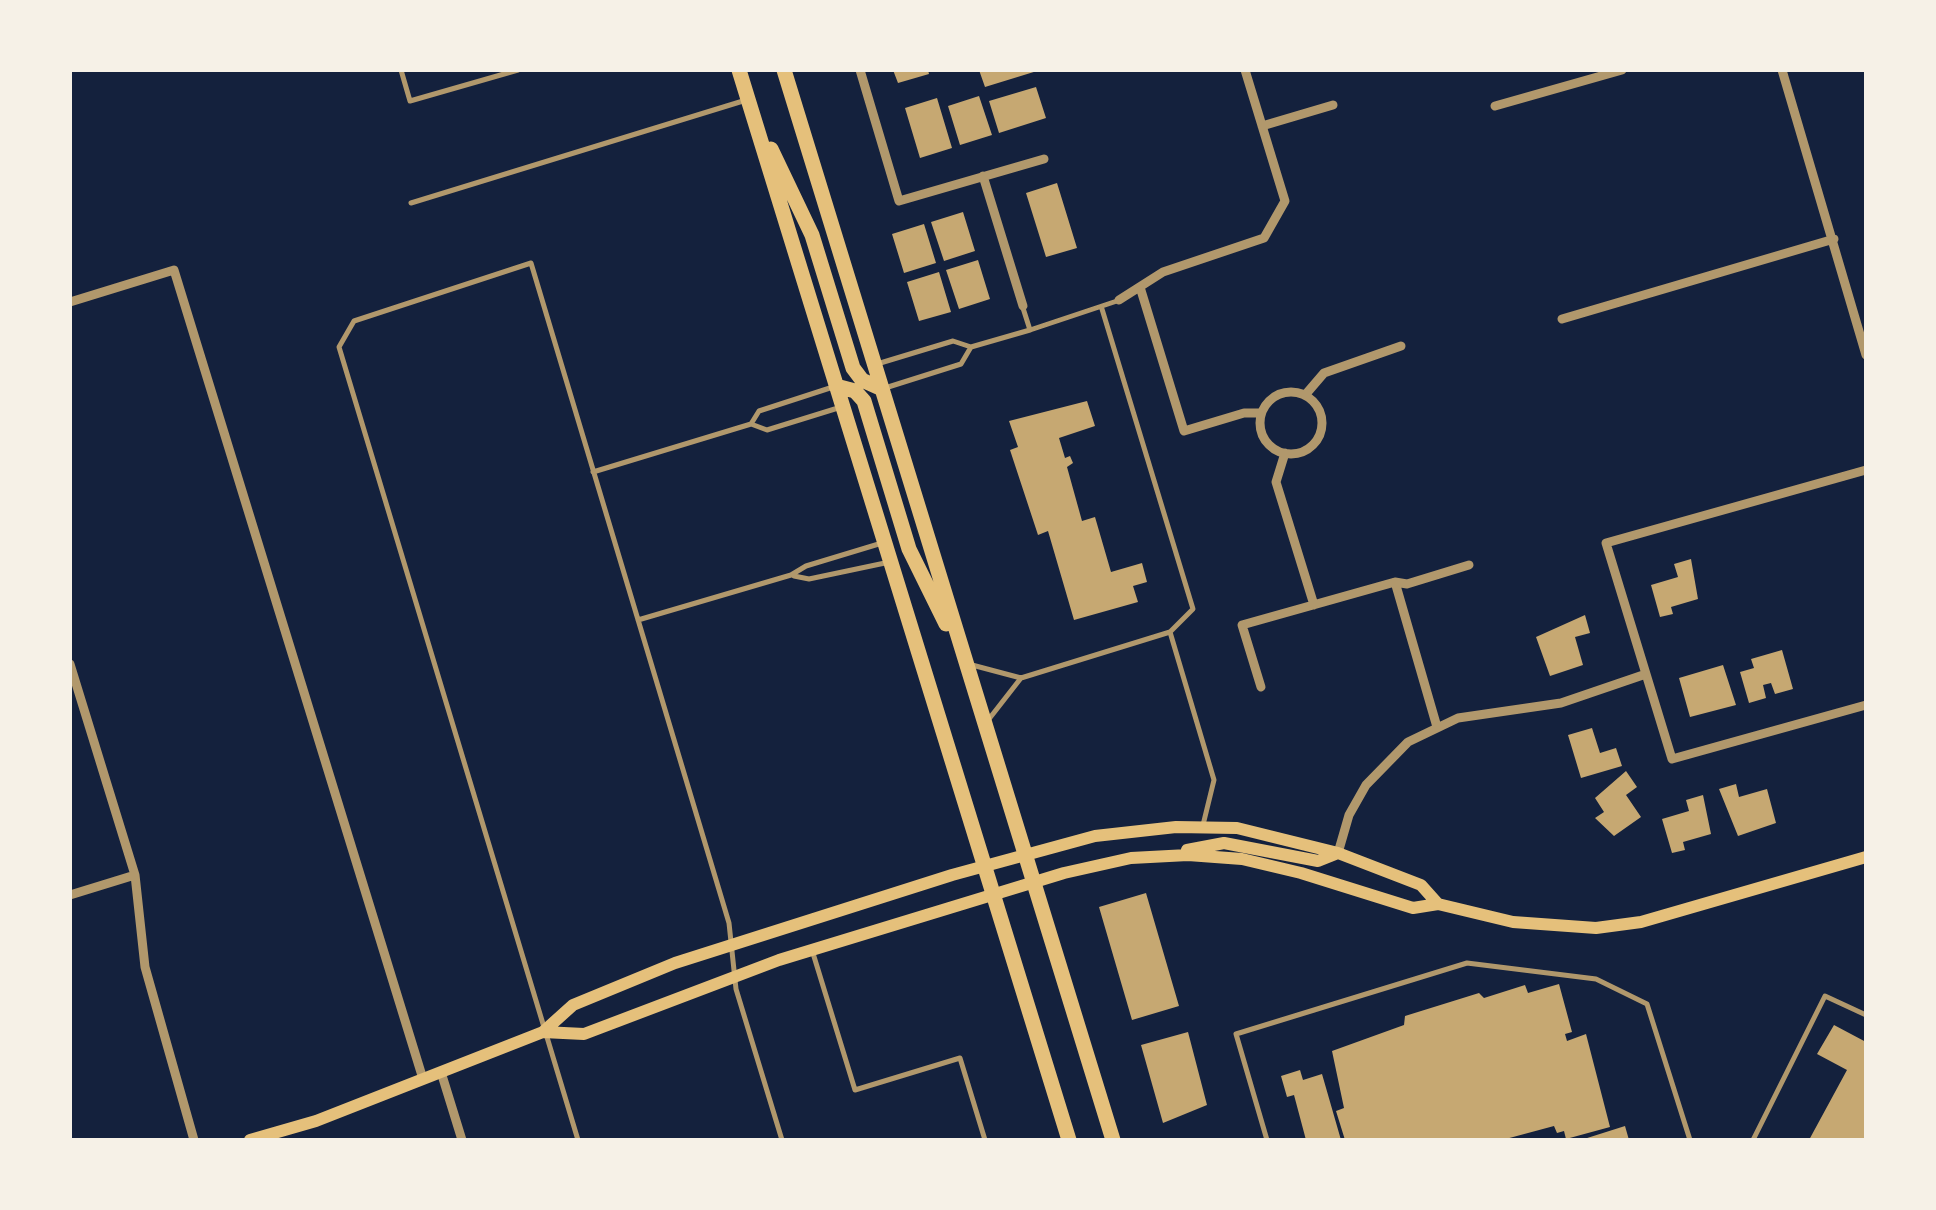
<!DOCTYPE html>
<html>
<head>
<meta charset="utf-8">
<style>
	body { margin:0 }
	#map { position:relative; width:1936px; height:1210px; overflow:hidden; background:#14213d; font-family:"Golos Text",sans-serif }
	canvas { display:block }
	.frame { position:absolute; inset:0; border:72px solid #f6f1e7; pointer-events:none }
</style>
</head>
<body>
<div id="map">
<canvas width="1936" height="1210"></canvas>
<div class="frame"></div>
</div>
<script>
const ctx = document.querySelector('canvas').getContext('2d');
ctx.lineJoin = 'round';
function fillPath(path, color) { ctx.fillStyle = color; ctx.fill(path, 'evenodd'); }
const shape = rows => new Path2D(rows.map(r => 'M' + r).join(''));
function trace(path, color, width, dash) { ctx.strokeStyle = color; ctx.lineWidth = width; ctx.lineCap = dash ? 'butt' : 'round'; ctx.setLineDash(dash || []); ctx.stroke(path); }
fillPath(shape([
	[893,70,928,70,929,74,898,83],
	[979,70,1037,70,1037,71,985,87],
	[1036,87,1046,118,999,133,989,101],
	[979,96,992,135,960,145,948,106],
	[937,98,952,148,920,158,905,108],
	[1057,183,1077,248,1046,257,1026,193],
	[963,212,975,251,944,261,931,222],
	[924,224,936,263,904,273,892,234],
	[978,260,990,299,959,309,946,270],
	[939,272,951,312,919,321,907,282],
	[1087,401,1095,426,1059,438,1065,458,1070,456,1073,463,1067,467,1082,521,1095,517,1111,572,1142,563,1147,582,1133,586,1138,602,1074,620,1048,531,1038,535,1010,450,1018,447,1009,421],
	[1691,559,1698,599,1671,607,1673,614,1660,617,1651,585,1678,577,1674,564],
	[1585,615,1590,633,1575,637,1583,665,1550,676,1536,637],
	[1782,650,1793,689,1775,694,1771,683,1763,685,1766,698,1749,703,1740,672,1754,668,1751,659],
	[1723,665,1736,705,1690,717,1679,678],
	[1592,728,1600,753,1616,748,1622,766,1581,778,1568,735],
	[1626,771,1637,787,1626,795,1641,817,1614,836,1595,818,1604,812,1595,798],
	[1736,784,1739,797,1767,789,1776,823,1738,836,1719,789],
	[1703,795,1711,834,1683,842,1685,850,1672,853,1662,819,1689,811,1686,800],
	[1146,893,1179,1006,1132,1020,1099,907],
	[1559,984,1572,1032,1565,1034,1567,1041,1586,1034,1610,1127,1566,1139,1564,1131,1557,1133,1554,1126,1502,1140,1345,1140,1336,1111,1344,1108,1332,1051,1404,1025,1405,1016,1479,993,1484,998,1525,985,1528,993],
	[1834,1025,1866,1042,1866,1140,1809,1140,1847,1070,1817,1054],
	[1188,1032,1207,1105,1163,1123,1141,1045],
	[1300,1070,1303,1080,1322,1074,1341,1140,1306,1140,1294,1095,1287,1097,1281,1076],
	[1625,1126,1629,1140,1584,1140,1584,1139]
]), '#c6a872');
trace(shape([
	[401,70,410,101,518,70],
	[411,203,743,101],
	[1102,309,1193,609,1170,632,1214,780,1203,825],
	[1030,330,1117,301],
	[877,364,953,341,971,347,1030,330,1023,308],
	[885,388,961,364,971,347],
	[751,424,767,430,838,408],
	[593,472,751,424,759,411,833,387],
	[794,576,809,579,885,563],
	[638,620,791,575,806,566,882,543],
	[972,665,1021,678,1170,632],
	[989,719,1021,678],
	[812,950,855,1090,960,1058,985,1140],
	[578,1140,339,347,354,321,531,263,729,923,736,989,782,1140],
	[1267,1140,1236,1034,1467,963,1596,979,1647,1004,1690,1140],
	[1753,1140,1825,996,1866,1015]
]), '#b1986c', 5);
trace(shape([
	[860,70,899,201,1044,159],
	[1782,70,1866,355],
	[1495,106,1622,70],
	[1262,126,1333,105],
	[983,176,1023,306],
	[1140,287,1184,431,1244,413,1261,413],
	[1119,300,1163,272,1264,238,1285,201,1245,70],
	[70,302,174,270,423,1079],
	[1562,319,1834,239],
	'1260 423a31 31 0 1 1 62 0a31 31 0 1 1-62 0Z',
	[1306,394,1324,373,1401,346],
	[1285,453,1276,482,1314,605],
	[1866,470,1606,543,1672,759,1866,705],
	[70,664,135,875,145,967,194,1140],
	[1261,687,1242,625,1395,582],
	[1437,727,1395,582,1407,584,1469,565],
	[1338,853,1349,815,1366,785,1408,742,1458,718,1561,703,1646,674],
	[70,895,135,875],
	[441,1072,462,1140]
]), '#b1986c', 9);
trace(shape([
	[1187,850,1224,843,1318,861,1338,853],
	[543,1032,584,1034,779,960,1064,873,1131,858,1188,855,1242,859,1301,873,1413,908,1438,904,1513,922,1596,928,1641,922,1866,857],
	[250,1140,316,1121,543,1032,573,1005,675,963,952,875,1095,836,1176,827,1237,828,1338,853,1421,885,1438,904]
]), '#e5c07b', 12);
trace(shape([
	[739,70,1069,1140],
	[784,70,1113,1140],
	[771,149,812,235,853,368,862,380,882,389],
	[836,386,855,391,864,401,909,549,946,624]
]), '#e5c07b', 15);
</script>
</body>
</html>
